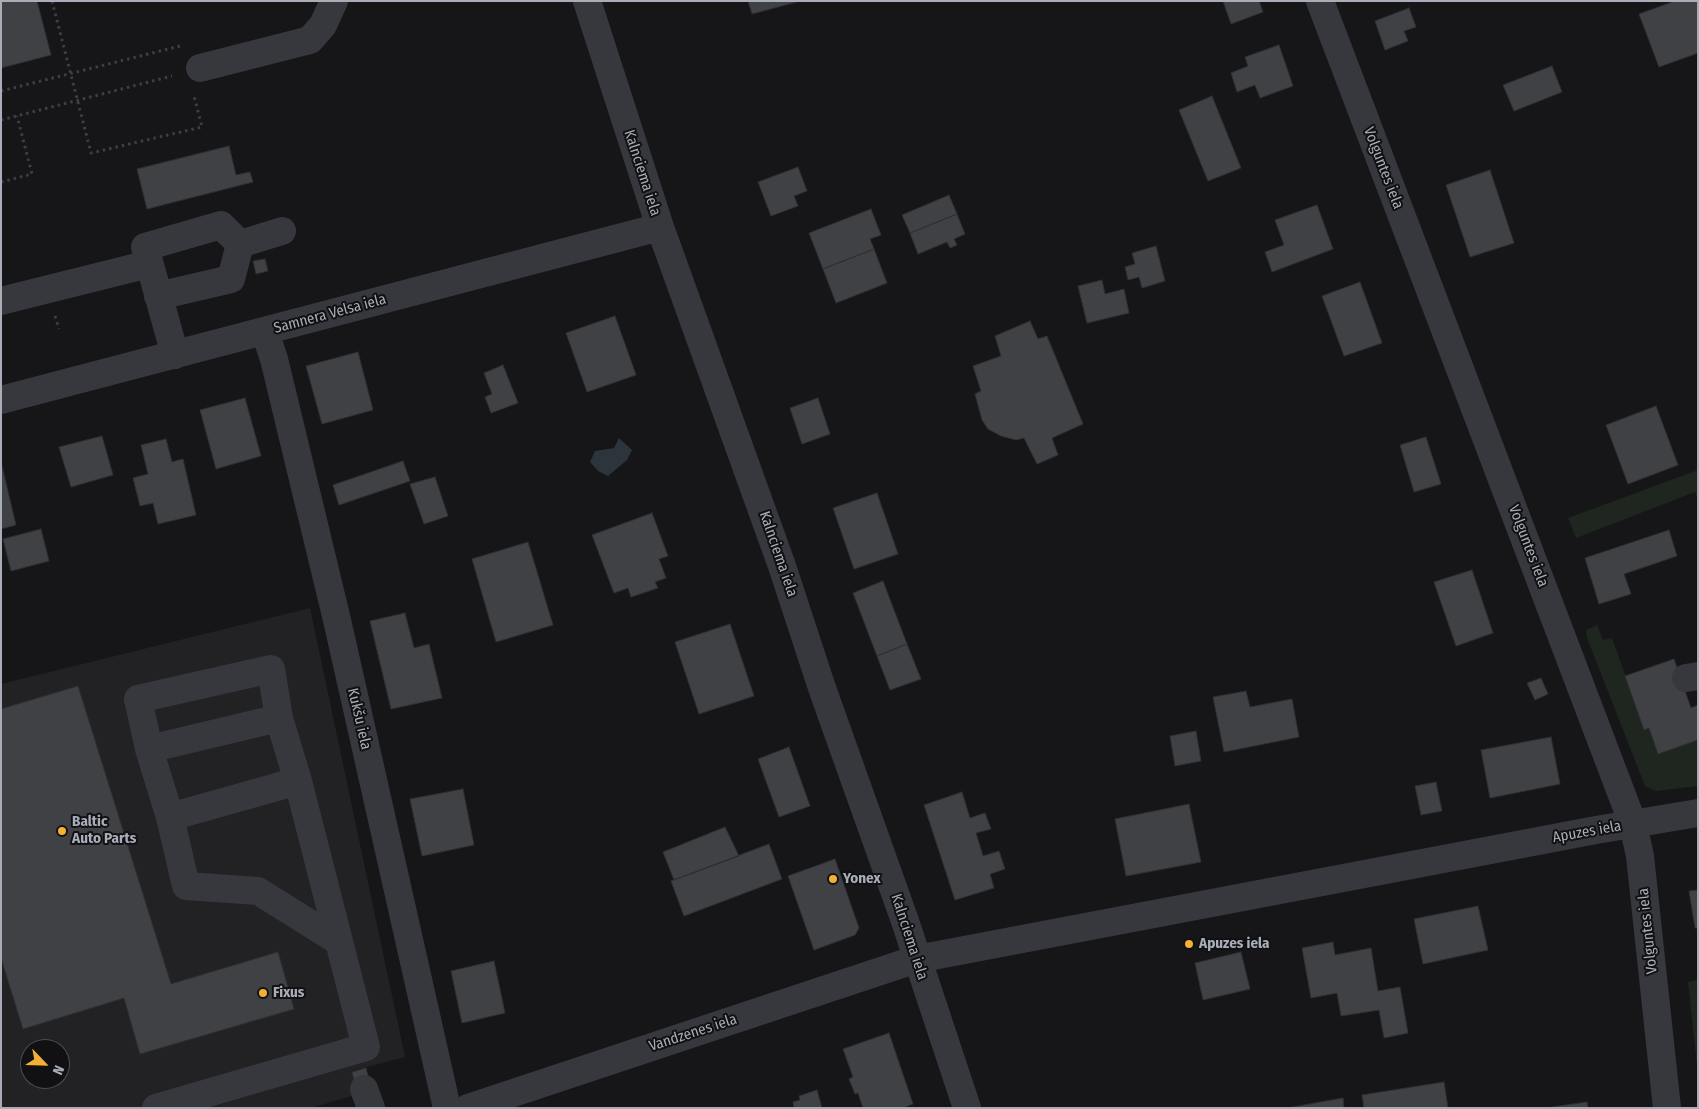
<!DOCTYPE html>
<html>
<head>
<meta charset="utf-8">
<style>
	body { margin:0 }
	#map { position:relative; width:1699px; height:1109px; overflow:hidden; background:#161618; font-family:"Fira Sans Condensed",sans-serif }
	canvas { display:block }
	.frame { position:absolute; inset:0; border:2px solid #a8adb8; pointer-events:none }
	.north { position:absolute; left:20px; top:1039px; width:50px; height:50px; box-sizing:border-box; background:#111113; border:1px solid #4d4f55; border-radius:50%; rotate:114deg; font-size:14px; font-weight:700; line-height:20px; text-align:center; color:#a8adb8 }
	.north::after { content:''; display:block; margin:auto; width:18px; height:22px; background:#f2b134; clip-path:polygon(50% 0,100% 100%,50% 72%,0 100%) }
</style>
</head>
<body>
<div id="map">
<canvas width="1699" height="1109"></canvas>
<div class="frame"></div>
<div class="north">N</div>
</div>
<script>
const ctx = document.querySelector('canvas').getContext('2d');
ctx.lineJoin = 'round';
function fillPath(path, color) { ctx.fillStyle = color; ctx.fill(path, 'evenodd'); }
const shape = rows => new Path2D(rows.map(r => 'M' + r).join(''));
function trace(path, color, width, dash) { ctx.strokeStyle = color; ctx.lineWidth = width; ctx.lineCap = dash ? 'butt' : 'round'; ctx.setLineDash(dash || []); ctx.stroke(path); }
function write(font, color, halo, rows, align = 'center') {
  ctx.font = font + ' "Fira Sans Condensed",sans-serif'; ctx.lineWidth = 4; ctx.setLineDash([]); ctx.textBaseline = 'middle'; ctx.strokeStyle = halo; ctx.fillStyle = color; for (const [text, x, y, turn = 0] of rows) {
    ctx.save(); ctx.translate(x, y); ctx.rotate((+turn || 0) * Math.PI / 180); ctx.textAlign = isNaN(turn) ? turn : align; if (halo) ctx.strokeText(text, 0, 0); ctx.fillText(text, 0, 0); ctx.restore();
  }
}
fillPath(shape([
	[310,608,405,1057,352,1071,358,1094,311,1108,1,1108,1,684],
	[30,1049,60,1049,60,1079,30,1079]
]), '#222225');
fillPath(shape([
	[1698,470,1698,499,1695,492,1576,538,1568,518],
	[1597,625,1603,640,1612,638,1644,729,1649,728,1658,754,1698,740,1698,786,1656,791,1645,786,1587,638,1586,630],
	[1698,980,1698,1074,1688,982]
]), '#1e261f');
fillPath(shape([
	[619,438,632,450,627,460,608,476,598,471,590,462,595,451,614,448]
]), '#2c353c');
const building = shape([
	[1,1,37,1,51,55,1,68,1,1],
	[748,1,800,1,752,14,748,1],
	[1223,1,1259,1,1263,12,1231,24,1223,1],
	[1675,1,1698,1,1698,53,1659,67,1639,14,1675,1],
	[1409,8,1416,27,1404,31,1408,41,1385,50,1375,21,1409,8],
	[1279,45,1293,86,1260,98,1255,85,1237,92,1231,73,1248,66,1245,57,1279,45],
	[1552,66,1562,92,1514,111,1503,85,1552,66],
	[1212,96,1241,168,1208,181,1179,110,1212,96],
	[229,146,236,175,250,172,253,182,147,209,137,169,229,146],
	[798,167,807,191,794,196,798,206,771,216,758,182,798,167],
	[1490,170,1514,243,1470,257,1446,185,1490,170],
	[949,195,957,214,910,233,902,215,949,195],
	[1317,205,1333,249,1272,272,1265,252,1284,245,1275,220,1317,205],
	[871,209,881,235,870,239,874,249,823,269,809,233,871,209],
	[957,214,965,234,954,239,957,245,950,248,947,242,918,254,910,233,957,214],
	[1156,246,1165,281,1142,288,1139,277,1128,280,1125,267,1135,264,1132,253,1156,246],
	[874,249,887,283,836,303,823,269,874,249],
	[265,259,268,271,256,274,253,261,265,259],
	[1102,280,1105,294,1124,289,1129,313,1087,323,1078,286,1102,280],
	[1360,282,1382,343,1344,356,1322,296,1360,282],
	[615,316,636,375,587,392,566,333,615,316],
	[1030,321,1038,339,1047,336,1083,424,1052,438,1058,455,1037,464,1024,438,1016,440,1001,436,988,429,982,420,975,394,981,391,973,366,1001,356,995,336,1030,321],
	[358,352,373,410,322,424,306,366,358,352],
	[503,365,518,403,491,413,485,397,492,394,484,373,503,365],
	[245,398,261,456,216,469,200,410,245,398],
	[818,398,830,434,802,444,790,408,818,398],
	[1656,406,1678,465,1628,484,1606,425,1656,406],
	[102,436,113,475,71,487,59,447,102,436],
	[1426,437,1441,484,1414,492,1400,445,1426,437],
	[166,439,172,462,183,459,196,515,158,524,153,503,140,506,133,478,148,474,141,445,166,439],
	[403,461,410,481,339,505,333,485,403,461],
	[1,462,16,525,1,529,1,462],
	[435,477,448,516,424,524,410,484,435,477],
	[877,493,898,554,854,569,833,508,877,493],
	[652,513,668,556,659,559,666,578,655,582,658,588,631,597,628,588,614,593,592,535,652,513],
	[41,529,49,561,11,571,3,539,41,529],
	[1669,530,1677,556,1624,574,1631,594,1599,604,1585,558,1669,530],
	[528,542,553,625,496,642,472,559,528,542],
	[1472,570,1493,633,1456,646,1434,582,1472,570],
	[883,581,907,644,877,656,853,593,883,581],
	[405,613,414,648,429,644,442,698,391,709,370,621,405,613],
	[730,624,754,696,699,714,675,642,730,624],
	[907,644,921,679,890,690,877,656,907,644],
	[1674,659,1691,708,1698,705,1698,740,1658,754,1649,728,1644,730,1625,676,1674,659],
	[1541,678,1548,694,1535,700,1527,683,1541,678],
	[78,686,171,984,278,952,294,1009,140,1054,124,998,23,1029,1,958,1,709,78,686],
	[1246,691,1250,707,1292,699,1299,737,1224,752,1213,697,1246,691],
	[1196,731,1201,761,1175,766,1170,736,1196,731],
	[1551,737,1560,784,1490,798,1481,750,1551,737],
	[789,747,810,806,779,817,758,759,789,747],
	[1436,782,1442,811,1421,815,1415,786,1436,782],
	[463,789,474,845,422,856,410,799,463,789],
	[962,792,970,818,985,813,991,829,976,833,983,856,999,851,1005,869,990,874,994,888,955,900,924,805,962,792],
	[1189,804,1201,862,1126,876,1115,819,1189,804],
	[725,827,739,856,674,880,663,852,725,827],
	[769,844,782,879,684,916,671,881,769,844],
	[835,859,859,928,855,935,814,950,788,876,835,859],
	[1698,890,1698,928,1695,928,1689,891,1698,890],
	[1478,906,1488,950,1423,964,1414,919,1478,906],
	[1333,942,1335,955,1371,948,1378,991,1400,987,1408,1033,1384,1038,1379,1010,1341,1016,1337,993,1311,998,1302,948,1333,942],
	[1241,952,1250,989,1203,1000,1195,963,1241,952],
	[494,961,505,1013,462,1023,451,971,494,961],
	[889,1033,913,1104,903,1108,863,1108,858,1093,855,1094,849,1079,853,1077,843,1049,889,1033],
	[366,1068,370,1083,356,1087,352,1072,366,1068],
	[1444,1082,1448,1108,1364,1108,1362,1095,1444,1082],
	[817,1090,822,1108,794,1108,793,1102,800,1100,799,1096,817,1090],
	[1343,1098,1344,1108,1287,1108,1343,1098],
	[1587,1102,1588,1108,1545,1108,1587,1102]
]);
fillPath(building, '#404145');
trace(building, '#303034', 1);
trace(shape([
	[52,1,91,153,202,127,194,96],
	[1,91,180,46],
	[1,120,172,76],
	[1,182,32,174,17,116],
	[55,316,59,329]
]), '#3d3f44', 3, [2.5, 4]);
trace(shape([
	[587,1,660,227,782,566,822,688,905,921,967,1108],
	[1320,1,1633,824,1640,856,1667,1108],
	[200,68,310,40,323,25,334,1],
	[158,296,231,279,240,244],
	[1,301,149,264],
	[265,332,274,359,337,620,447,1108],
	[175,355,145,247,221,225,240,244,282,231],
	[1,400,660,227],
	[1686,678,1698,676],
	[149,749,279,718],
	[170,817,298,781],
	[364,1089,371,1108],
	[156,1108,366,1047,298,781,279,718,271,669,138,699,149,749,170,817,186,886,258,891,338,941],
	[468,1108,917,959,1596,830,1698,813]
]), '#37383d', 28);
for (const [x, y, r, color] of [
	[62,831,5,"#f2b134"],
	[833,879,5,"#f2b134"],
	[1189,944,5,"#f2b134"],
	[263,993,5,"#f2b134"]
]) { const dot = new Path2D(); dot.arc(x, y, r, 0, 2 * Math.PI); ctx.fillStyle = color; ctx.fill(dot); trace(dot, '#111113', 2); }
write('15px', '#a8adb8', '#111113', [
	["Volguntes iela",1383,168,69],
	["Kalnciema iela",642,173,72],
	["Samnera Velsa iela",330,314,-15],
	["Volguntes iela",1528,546,69],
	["Kalnciema iela",778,554,71],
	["Kukšu iela",359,719,77],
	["Apuzes iela",1587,832,-10],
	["Volguntes iela",1648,931,-96],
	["Kalnciema iela",909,937,72],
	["Vandzenes iela",693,1033,-18]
]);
write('bold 15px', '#a8adb8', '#111113', [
	["Baltic",72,822],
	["Auto Parts",72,839],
	["Yonex",843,879],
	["Apuzes iela",1199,944],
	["Fixus",273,993]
], 'left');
</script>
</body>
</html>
